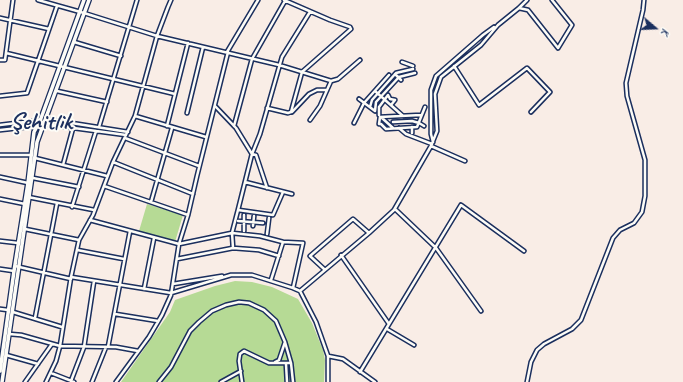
<!DOCTYPE html>
<html>
<head>
<meta charset="utf-8">
<style>
	body { margin:0 }
	#map { position:relative; width:683px; height:382px; overflow:hidden; background:#f9ede6; font-family:Caveat,sans-serif }
	canvas { display:block }
	.north { position:absolute; left:635px; top:8px; width:40px; height:40px; -webkit-text-stroke:3px #fdfcf7; paint-order:stroke; rotate:109deg; font-size:11px; font-weight:700; line-height:16px; text-align:center; color:#1b2f5e }
	.north::after { content:''; display:block; margin:auto; width:14px; height:18px; background:#1b2f5e; clip-path:polygon(50% 0,100% 100%,50% 72%,0 100%) }
</style>
</head>
<body>
<div id="map">
<canvas width="683" height="382"></canvas>
<div class="north">K</div>
</div>
<script>
const ctx = document.querySelector('canvas').getContext('2d');
ctx.lineJoin = 'round';
function fillPath(path, color) { ctx.fillStyle = color; ctx.fill(path, 'evenodd'); }
const shape = rows => new Path2D(rows.map(r => 'M' + r).join(''));
function trace(path, color, width, dash) { ctx.strokeStyle = color; ctx.lineWidth = width; ctx.lineCap = dash ? 'butt' : 'round'; ctx.setLineDash(dash || []); ctx.stroke(path); }
function write(font, color, halo, rows, align = 'center') {
  ctx.font = font + ' Caveat,sans-serif'; ctx.lineWidth = 4; ctx.setLineDash([]); ctx.textBaseline = 'middle'; ctx.strokeStyle = halo; ctx.fillStyle = color; for (const [text, x, y, turn = 0] of rows) {
    ctx.save(); ctx.translate(x, y); ctx.rotate((+turn || 0) * Math.PI / 180); ctx.textAlign = isNaN(turn) ? turn : align; if (halo) ctx.strokeText(text, 0, 0); ctx.fillText(text, 0, 0); ctx.restore();
  }
}
fillPath(shape([
	[147,204,183,215,175,242,139,231],
	[235,281,252,282,272,287,298,299,312,323,323,350,325,360,324,382,121,382,170,312,175,300,215,286]
]), '#b6da95');
const street = shape([
	[38,0,84,13,157,36,279,65,331,81,338,79,360,60],
	[527,0,519,8,528,10,558,48,572,25,552,0],
	[0,18,49,29],
	[74,42,121,56],
	[227,52,258,0],
	[6,53,175,94],
	[0,60,5,60,13,0],
	[402,62,413,66],
	[454,66,479,105,527,68,550,92,531,112],
	[395,74,401,80],
	[57,91,107,102],
	[375,91,403,116],
	[0,96,27,93,57,6],
	[359,99,375,111,376,102,399,77,415,73],
	[215,106,236,128,252,154,256,155,267,188],
	[370,107,372,100,396,73,413,69],
	[267,108,288,113,291,112,302,72,351,29,350,27,330,20,284,0],
	[292,112,309,94,317,90,327,90],
	[187,113,203,47],
	[379,115,379,107,388,95,390,99,395,100,391,105],
	[421,115,380,117,379,124,381,124,386,129,417,127,425,107],
	[135,116,206,137],
	[382,118,393,128],
	[46,119,128,132],
	[310,120,320,106,331,81],
	[393,122,412,121,419,123,424,126],
	[354,123,364,103,389,75],
	[0,125,41,120],
	[167,126,188,43],
	[234,126,252,59,285,1],
	[99,127,137,0],
	[412,127,412,133],
	[399,128,406,134,432,144],
	[0,130,37,126,44,124,126,135],
	[125,138,199,166],
	[433,142,431,134,431,90,436,76,483,35,494,27],
	[431,146,465,161],
	[0,155,31,155],
	[35,158,107,176],
	[113,162,193,194],
	[63,165,73,128],
	[0,177,28,183],
	[33,178,79,187],
	[245,182,292,194],
	[104,186,188,215],
	[28,197,94,210],
	[0,199,25,204],
	[151,202,172,128],
	[72,207,96,131],
	[395,209,436,248,481,311],
	[238,210,273,215,283,192],
	[244,215,244,231],
	[90,220,179,244,232,233,260,236,283,242,303,243,293,288],
	[238,221,263,223],
	[253,226,254,216],
	[25,229,79,240],
	[267,234,269,218],
	[0,241,18,243],
	[233,248,232,233,238,210,252,154,260,134,282,57,310,12],
	[77,250,124,259],
	[341,255,389,324],
	[177,259,233,248,259,250,279,256],
	[15,266,71,279],
	[0,269,14,271],
	[324,269,310,256,353,219,369,233],
	[71,277,171,293,231,275,252,275,293,288,300,291,316,322,328,356,328,382],
	[271,280,283,242],
	[173,284,222,276],
	[144,289,154,238],
	[300,291,369,233,394,210,431,146,437,131,435,94,441,77,481,45,498,25,519,8],
	[0,309,8,310],
	[13,312,62,327],
	[115,314,158,321],
	[35,318,57,203],
	[387,329,414,345],
	[9,334,21,335,60,346,116,347,138,351],
	[108,347,130,231],
	[6,355,38,364],
	[328,356,343,359,375,382],
	[275,362,279,360,285,342],
	[286,364,287,382],
	[360,372,461,205,524,251],
	[51,373,74,382],
	[71,381,84,347,94,281],
	[25,382,52,344],
	[46,382,56,361,60,346,71,277,79,240,93,215,113,162,135,116,157,36,168,7,171,0],
	[92,382,106,347],
	[116,382,149,337,162,315,171,295,179,244,188,215,197,176,228,52],
	[159,382,171,367,190,331,199,322,212,311,226,305,239,302,249,303,264,310,276,321,285,342,291,363,293,382],
	[221,382,241,371],
	[242,382,239,361,240,354,244,351,269,363,291,363],
	[527,382,531,362,537,350,544,344,572,329,581,320,613,238,620,230,634,223,642,212,645,196,645,160,627,96,626,83,643,10,644,0]
]);
const secondary = shape([
	[0,371,14,271,28,183,34,132,40,121,84,0],
	[2,382,37,142,89,0]
]);
trace(street, '#1b2f5e', 5.5);
trace(secondary, '#1b2f5e', 6);
trace(street, '#fdfcf7', 2.5);
trace(secondary, '#fdfcf7', 3.5);
write('bold 24px', '#1b2f5e', '#fdfcf7', [
	["Şehitlik",41,123]
]);
</script>
</body>
</html>
